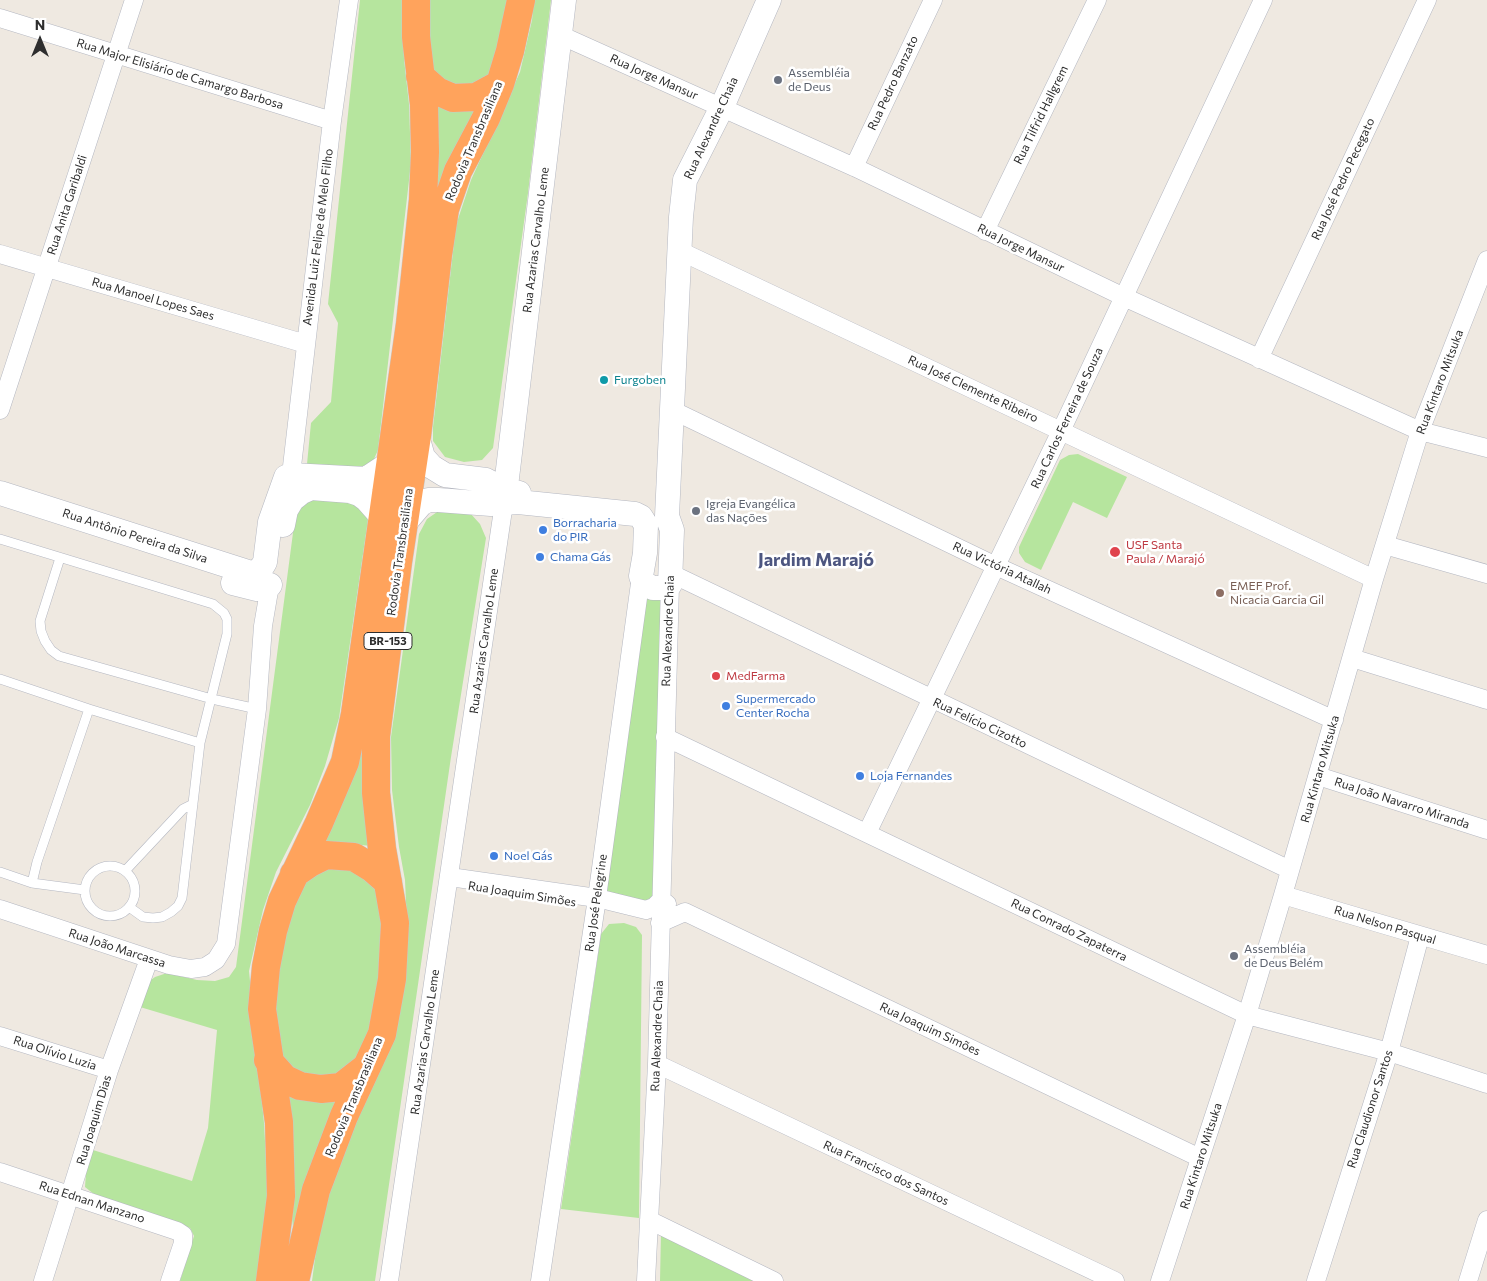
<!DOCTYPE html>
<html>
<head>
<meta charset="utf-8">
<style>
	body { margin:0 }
	#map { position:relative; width:1487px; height:1281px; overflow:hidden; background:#efe9e1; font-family:Commissioner,sans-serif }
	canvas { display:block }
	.north { position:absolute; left:15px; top:15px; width:50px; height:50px; -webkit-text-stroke:4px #fff; paint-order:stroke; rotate:0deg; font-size:14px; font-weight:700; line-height:20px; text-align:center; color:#2e2e2e }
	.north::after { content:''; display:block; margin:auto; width:18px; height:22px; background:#2e2e2e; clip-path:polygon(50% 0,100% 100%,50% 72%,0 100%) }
</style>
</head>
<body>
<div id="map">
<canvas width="1487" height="1281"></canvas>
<div class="north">N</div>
</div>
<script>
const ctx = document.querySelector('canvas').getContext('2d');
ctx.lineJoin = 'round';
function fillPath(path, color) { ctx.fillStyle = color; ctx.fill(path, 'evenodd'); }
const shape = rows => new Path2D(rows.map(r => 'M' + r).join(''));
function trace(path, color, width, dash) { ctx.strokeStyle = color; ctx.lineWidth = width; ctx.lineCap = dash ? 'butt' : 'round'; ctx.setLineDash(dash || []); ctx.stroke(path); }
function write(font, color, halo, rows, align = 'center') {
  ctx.font = font + ' Commissioner,sans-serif'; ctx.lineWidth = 5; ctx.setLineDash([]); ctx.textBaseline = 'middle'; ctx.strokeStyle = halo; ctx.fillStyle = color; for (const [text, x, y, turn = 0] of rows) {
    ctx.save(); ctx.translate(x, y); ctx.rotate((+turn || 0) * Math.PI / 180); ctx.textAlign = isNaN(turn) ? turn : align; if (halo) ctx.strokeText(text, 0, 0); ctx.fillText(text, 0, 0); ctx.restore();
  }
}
fillPath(shape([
	[360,0,403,0,404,59,409,104,411,163,378,450,374,459,368,465,357,467,307,464,311,423,331,402,338,323,328,304],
	[422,0,513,0,495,72,473,91,429,77],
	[534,0,551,0,528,193,493,448,482,460,464,462,445,457,433,441,433,427,456,225,471,180,520,72,532,20],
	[434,96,481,103,434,219],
	[1078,454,1127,477,1107,518,1073,502,1041,570,1025,562,1019,553,1019,547,1060,460,1069,455],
	[311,498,347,500,361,508,368,520,339,718,325,766,310,805,276,872,263,910,249,971,264,1123,268,1197,256,1281,180,1281,194,1236,190,1228,95,1195,85,1187,86,1173,93,1150,192,1181,208,1128,217,1030,140,1007,148,982,155,977,167,973,197,980,215,981,229,977,236,967,296,510],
	[440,510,470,513,480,524,486,538,451,757,375,1281,312,1281,320,1221,407,926,405,880,399,847,392,790,391,737,419,534,427,519],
	[645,595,662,595,653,895,651,901,644,903,607,895,606,890],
	[364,722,371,846,322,841],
	[345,863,380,888,386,930,373,1030,343,1081,289,1076,270,1027,280,927,308,872],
	[624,923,636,927,642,935,639,1218,561,1209,601,934,609,924],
	[279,1083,347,1092,293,1228,290,1198],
	[661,1232,762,1281,660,1281]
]), '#b6e59e');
const lane = shape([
	[0,539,213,604,224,613,227,619,227,634,200,743,182,898,178,906,171,912,162,917,153,918,143,917,129,907],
	[60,558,40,621,41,631,45,641,51,650,59,656,212,699,257,709],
	[0,679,89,709,200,743],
	'85 891a25 25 0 1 1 50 0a25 25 0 1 1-50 0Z',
	[125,871,183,809,193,804],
	[0,872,32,883,85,890],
	[32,883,37,862,89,709]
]);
const street = shape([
	[0,18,332,121],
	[560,35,854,167,1124,297,1420,431,1487,448],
	[854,167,933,0],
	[985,231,1097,0],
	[680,251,1374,579],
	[0,254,306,344],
	[1259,359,1427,0],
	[0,410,134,0],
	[672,410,996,566,1334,720],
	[291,475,332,121,349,0],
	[1385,545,1487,574],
	[670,573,1290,870],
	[1352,658,1487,700],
	[665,737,1247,1015,1389,1052,1487,1084],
	[1318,776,1487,830],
	[867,833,1061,431,1263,0],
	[450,877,597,898,646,910,654,907,661,900,667,904],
	[1283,895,1487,955],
	[0,909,169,965,191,969,205,967,216,960,226,944,257,709,263,626,270,585],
	[660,923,685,912,1200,1158],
	[0,1036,109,1070],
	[657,1064,1115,1281],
	[0,1172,177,1231,183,1235,183,1243,170,1281],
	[649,1220,774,1281],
	[43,1281,109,1070,149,959],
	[389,1281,504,503],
	[540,1281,596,905,641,576],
	[646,1281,657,1064,670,584],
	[1160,1281,1247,1015,1283,895,1374,579,1420,431,1487,260],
	[1316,1281,1389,1052,1420,936],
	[1468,1281,1487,1220]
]);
const secondary = shape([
	[417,436,423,457,432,467,445,475,486,480,505,490,519,493],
	[0,493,254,574,262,567,265,562,270,522,286,477,291,475,366,479,390,463],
	[504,503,564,0],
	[283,525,286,510,292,500,302,492,311,488,350,491,359,494,367,500,382,517],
	[403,525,421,504,428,500,438,500,491,504,518,502,635,514,641,517,646,525,645,553,641,576,643,581,645,584,653,588,661,588,670,584,672,530,667,516,681,217,685,180,722,107,769,0],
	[233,583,257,589,270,585]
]);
const highway = shape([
	[420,76,437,91,453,98,476,97,500,84],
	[294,874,310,863,326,855,354,857,372,868,388,882],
	[268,1060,285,1079,300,1086,321,1089,341,1087,364,1069],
	[270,1281,281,1196,279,1122,262,1009,266,967,273,931,282,901,319,823,345,762,355,714,410,324,423,200,425,152,424,104,416,37,416,0],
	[295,1281,316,1190,344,1116,382,1034,392,979,395,923,382,849,376,793,376,736,398,562,417,436,438,255,445,209,458,171,486,118,500,84,510,51,521,0]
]);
trace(lane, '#b4b7c1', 10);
trace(street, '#b4b7c1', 19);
trace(secondary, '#b4b7c1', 25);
trace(highway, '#c9c9c9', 29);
trace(lane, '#fff', 9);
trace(street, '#fff', 18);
trace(secondary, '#fff', 24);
trace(highway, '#ffa35c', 28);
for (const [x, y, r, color] of [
	[778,80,5,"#6b7280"],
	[604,380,5,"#0f9aa8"],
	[696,511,5,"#6b7280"],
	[543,530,5,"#3f7fe0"],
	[1115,552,6,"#e0444e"],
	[540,557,5,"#3f7fe0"],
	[1220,593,5,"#8d6e63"],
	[716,676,5,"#e0444e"],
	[726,706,5,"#3f7fe0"],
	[860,776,5,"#3f7fe0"],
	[494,856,5,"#3f7fe0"],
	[1234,956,5,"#6b7280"]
]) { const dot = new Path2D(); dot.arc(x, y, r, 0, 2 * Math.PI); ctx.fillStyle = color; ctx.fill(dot); trace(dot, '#fff', 2); }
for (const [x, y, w] of [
	[388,641,48]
]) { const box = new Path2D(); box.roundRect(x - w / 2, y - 8.5, w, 17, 4); ctx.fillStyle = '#fff'; ctx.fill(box); trace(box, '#2e2e2e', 1); }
write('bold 11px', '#2e2e2e', null, [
	["BR-153",388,641]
]);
write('12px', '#5b616d', '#fff', [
	["Assembléia",788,73],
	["de Deus",788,87],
	["Igreja Evangélica",706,504],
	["das Nações",706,518],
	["Assembléia",1244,949],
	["de Deus Belém",1244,963]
], 'left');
write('12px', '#2e2e2e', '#fff', [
	["Rua Major Elisiário de Camargo Barbosa",180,74,17],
	["Rua Jorge Mansur",654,77,24],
	["Rua Pedro Banzato",893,83,-65],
	["Rua Tilfrid Hallgrem",1041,115,-64],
	["Rua Alexandre Chaia",711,128,-65],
	["Rodovia Transbrasiliana",474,141,-67],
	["Rua José Pedro Pecegato",1343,179,-65],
	["Rua Anita Garibaldi",67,205,-72],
	["Avenida Luiz Felipe de Melo Filho",318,237,-83],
	["Rua Azarias Carvalho Leme",536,240,-83],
	["Rua Jorge Mansur",1021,248,26],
	["Rua Manoel Lopes Saes",153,299,16],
	["Rua Kintaro Mitsuka",1440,382,-69],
	["Rua José Clemente Ribeiro",973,389,25],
	["Rua Carlos Ferreira de Souza",1067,418,-65],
	["Rua Antônio Pereira da Silva",135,536,18],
	["Rodovia Transbrasiliana",400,552,-82],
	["Rua Victória Atallah",1002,568,25],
	["Rua Alexandre Chaia",668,631,-88],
	["Rua Azarias Carvalho Leme",484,641,-82],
	["Rua Felício Cizotto",980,723,25],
	["Rua Kintaro Mitsuka",1320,769,-74],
	["Rua João Navarro Miranda",1402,803,18],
	["Rua Joaquim Simões",522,894,9],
	["Rua José Pelegrine",596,903,-82],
	["Rua Nelson Pasqual",1385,925,17],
	["Rua Conrado Zapaterra",1069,930,26],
	["Rua João Marcassa",117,948,18],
	["Rua Joaquim Simões",930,1029,25],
	["Rua Alexandre Chaia",657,1036,-88],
	["Rua Azarias Carvalho Leme",425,1042,-82],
	["Rua Olívio Luzia",55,1053,18],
	["Rodovia Transbrasiliana",354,1097,-67],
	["Rua Claudionor Santos",1370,1109,-72],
	["Rua Joaquim Dias",94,1120,-73],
	["Rua Kintaro Mitsuka",1201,1156,-72],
	["Rua Francisco dos Santos",886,1173,25],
	["Rua Ednan Manzano",92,1202,18]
]);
write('12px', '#0d838f', '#fff', [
	["Furgoben",614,380]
], 'left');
write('12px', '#366cbe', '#fff', [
	["Borracharia",553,523],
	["do PIR",553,537],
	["Chama Gás",550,557],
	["Supermercado",736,699],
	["Center Rocha",736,713],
	["Loja Fernandes",870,776],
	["Noel Gás",504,856]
], 'left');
write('12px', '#be3a42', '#fff', [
	["USF Santa",1126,545],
	["Paula / Marajó",1126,559],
	["MedFarma",726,676]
], 'left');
write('12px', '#785e54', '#fff', [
	["EMEF Prof.",1230,586],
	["Nicacia Garcia Gil",1230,600]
], 'left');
write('bold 18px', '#4d5680', '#fff', [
	["Jardim Marajó",816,560]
]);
</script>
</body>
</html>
